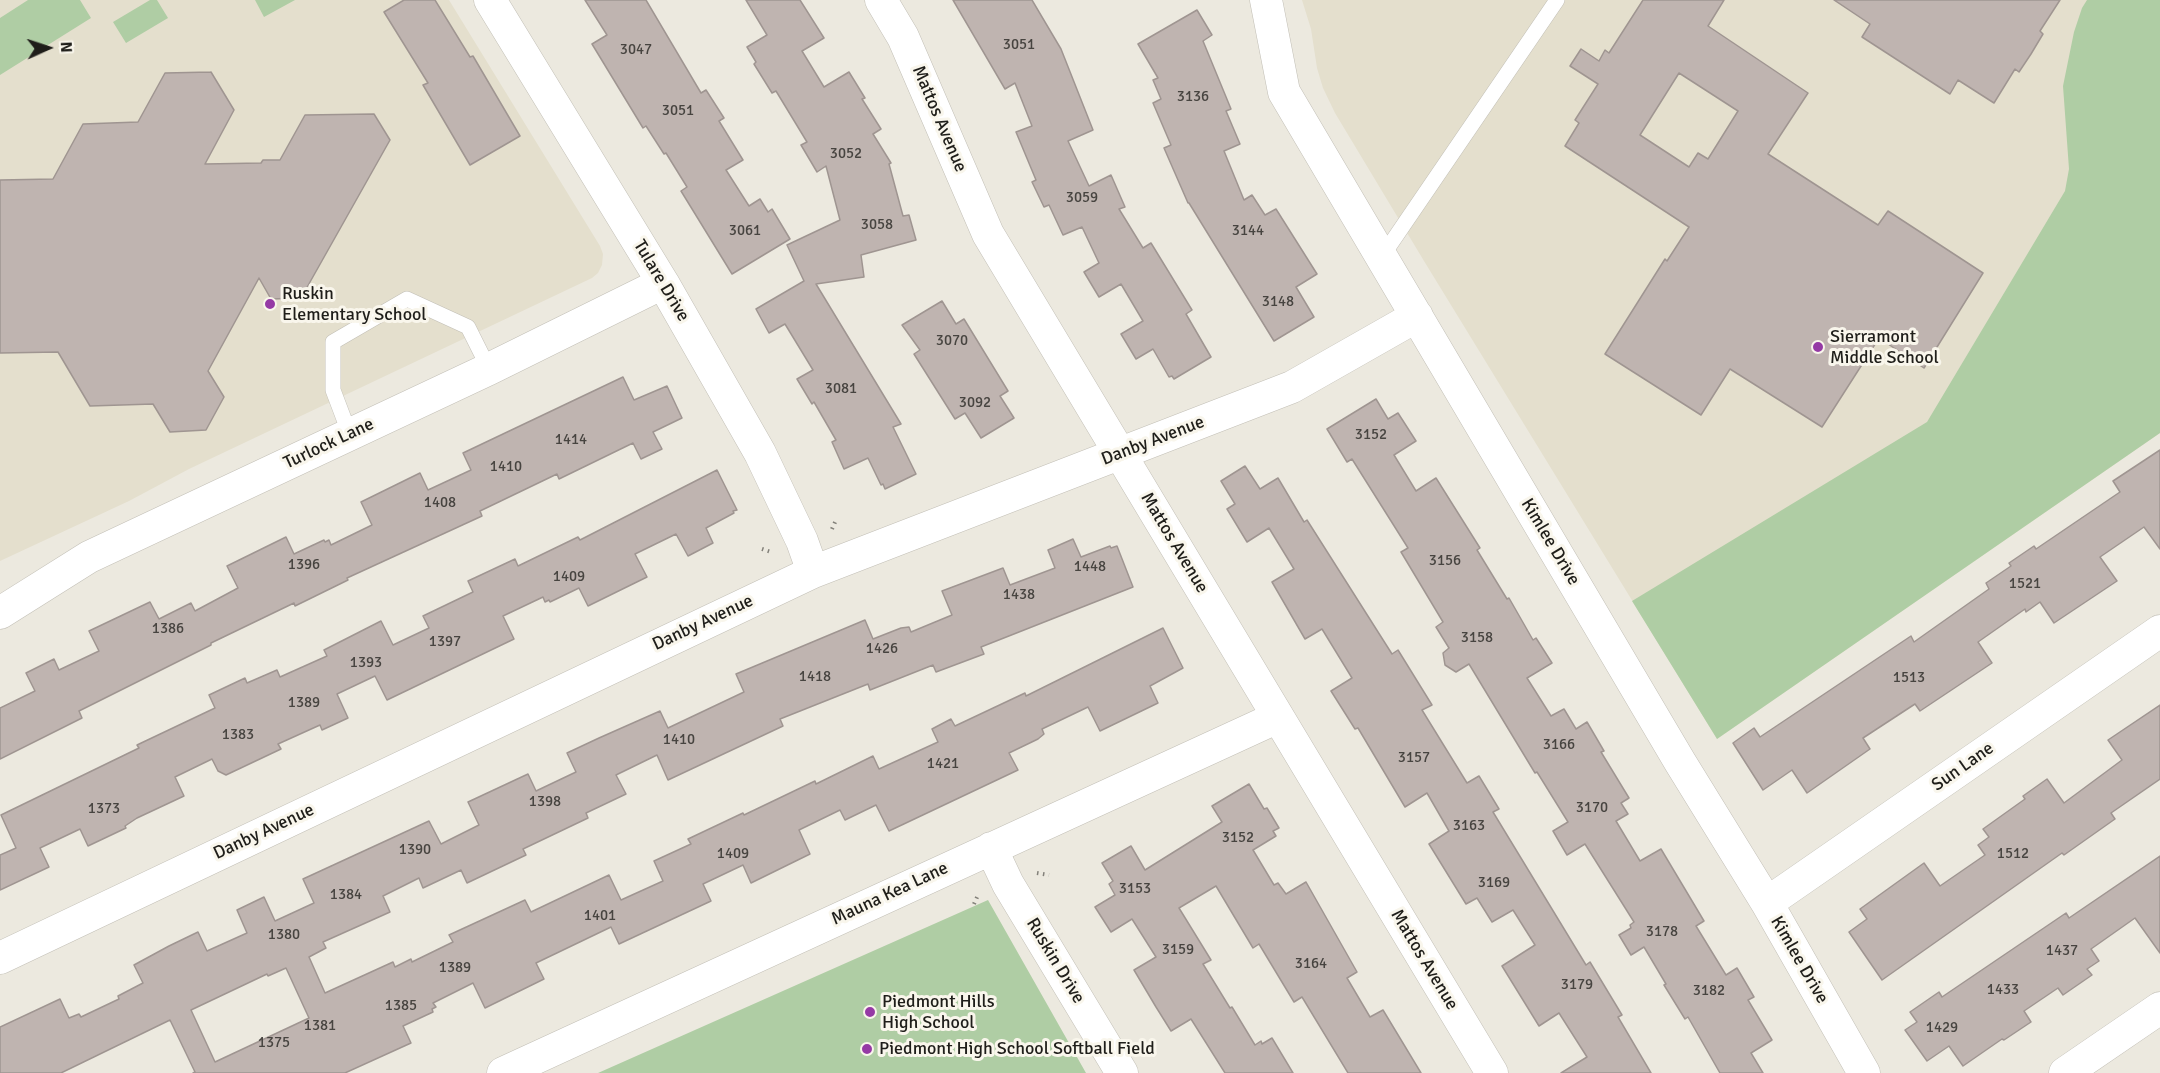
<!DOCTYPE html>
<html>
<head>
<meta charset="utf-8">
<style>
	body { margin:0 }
	#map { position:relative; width:2160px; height:1073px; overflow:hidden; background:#ece9df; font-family:Signika,sans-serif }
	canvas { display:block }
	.north { position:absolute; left:18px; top:18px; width:60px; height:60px; -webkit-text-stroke:4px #f9f6ec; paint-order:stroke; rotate:87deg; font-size:16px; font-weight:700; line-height:24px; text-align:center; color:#1f1e1a }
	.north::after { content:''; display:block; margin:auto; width:21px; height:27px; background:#1f1e1a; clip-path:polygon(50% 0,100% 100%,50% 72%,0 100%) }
</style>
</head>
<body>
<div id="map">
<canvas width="2160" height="1073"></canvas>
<div class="north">N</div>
</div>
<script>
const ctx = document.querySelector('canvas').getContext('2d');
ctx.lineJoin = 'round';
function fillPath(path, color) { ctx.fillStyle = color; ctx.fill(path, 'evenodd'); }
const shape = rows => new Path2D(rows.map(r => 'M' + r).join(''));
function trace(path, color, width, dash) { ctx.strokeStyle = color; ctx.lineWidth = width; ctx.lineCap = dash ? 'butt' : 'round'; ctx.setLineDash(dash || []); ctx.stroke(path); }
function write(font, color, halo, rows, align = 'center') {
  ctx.font = font + ' Signika,sans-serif'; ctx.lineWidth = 6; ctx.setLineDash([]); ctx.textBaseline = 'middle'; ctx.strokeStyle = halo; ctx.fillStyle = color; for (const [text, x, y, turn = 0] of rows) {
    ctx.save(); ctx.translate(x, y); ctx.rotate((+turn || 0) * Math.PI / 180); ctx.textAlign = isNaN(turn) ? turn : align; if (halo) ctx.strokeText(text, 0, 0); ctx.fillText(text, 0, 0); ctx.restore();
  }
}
fillPath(shape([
	[0,0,449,0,600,246,603,254,602,265,598,273,592,278,189,469,129,501,0,561],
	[1302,0,2160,0,2160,433,1717,739,1424,261,1335,113,1323,88,1317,68,1311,29]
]), '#e4dfcd');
fillPath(shape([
	[28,0,80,0,91,18,0,75,0,18],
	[150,0,157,0,168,18,126,43,113,22],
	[255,0,295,0,264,17],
	[2087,0,2160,0,2160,433,1717,739,1632,601,1927,422,2065,191,2069,169,2063,86,2074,32,2082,8],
	[988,900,1086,1073,598,1073]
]), '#afcda4');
const building = shape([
	[404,0,435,0,470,57,473,56,520,136,470,165,423,85,428,83,384,12,404,0],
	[585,0,646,0,701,93,706,90,724,118,719,121,743,160,726,170,749,206,760,199,768,212,772,209,790,239,732,274,681,191,687,187,666,153,664,154,646,126,643,128,592,44,607,35,585,0],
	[746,0,800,0,824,38,802,51,824,87,849,72,865,98,862,99,881,129,873,134,891,163,889,164,903,216,909,215,916,240,861,255,864,277,816,284,901,424,893,427,916,474,885,489,883,484,881,485,868,458,844,469,832,442,836,440,814,402,812,404,797,379,813,370,785,324,769,333,756,309,804,281,787,245,840,220,826,166,817,172,801,145,807,142,776,91,772,93,754,64,756,62,747,47,767,35,746,0],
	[953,0,1032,0,1061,49,1093,130,1068,141,1089,186,1111,175,1125,207,1119,209,1143,248,1151,243,1192,310,1186,314,1211,357,1174,379,1172,376,1169,377,1153,349,1136,359,1121,334,1143,321,1121,284,1099,297,1084,272,1099,263,1082,227,1063,235,1049,205,1044,207,1032,182,1036,180,1016,132,1032,126,1015,83,1005,89,953,0],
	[1643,0,1724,0,1708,26,1808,93,1768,154,1878,225,1888,211,1983,273,1924,368,1879,338,1822,427,1730,369,1701,415,1605,354,1665,259,1667,261,1689,227,1565,146,1579,123,1575,120,1598,84,1570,66,1581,49,1599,61,1605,50,1609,53,1643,0],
	[1679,73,1738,111,1708,159,1698,153,1689,167,1640,135,1679,73],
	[1834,0,2060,0,2040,31,2043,34,2031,54,2019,72,2015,69,1994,103,1958,80,1950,94,1862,37,1870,24,1834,0],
	[1197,10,1212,35,1203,41,1231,109,1226,111,1240,144,1224,151,1244,200,1252,195,1265,215,1276,209,1317,274,1296,287,1314,317,1274,341,1189,203,1188,203,1164,148,1171,145,1153,103,1161,99,1153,80,1158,78,1138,44,1197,10],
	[211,72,234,110,205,164,261,163,263,160,280,160,305,115,374,114,390,140,301,298,271,299,259,278,208,371,224,397,206,430,170,432,153,404,90,406,58,352,0,353,0,180,53,179,83,124,138,122,165,73,211,72],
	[942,301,956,324,964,319,1008,391,1000,396,1014,418,981,438,965,413,955,419,914,354,920,350,902,325,942,301],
	[623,377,634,400,667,386,682,418,653,432,662,449,641,459,633,443,559,479,557,474,480,511,482,516,347,578,348,580,295,606,294,603,211,643,211,645,79,711,82,718,0,759,0,708,35,691,26,673,54,659,59,670,99,651,89,631,150,602,159,619,191,603,195,611,238,588,227,566,286,537,294,554,324,540,325,542,329,540,331,545,372,525,361,502,420,473,428,490,471,470,463,453,623,377],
	[1376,399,1388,419,1398,413,1416,441,1394,455,1416,491,1436,478,1480,548,1477,550,1507,599,1509,598,1533,640,1536,638,1552,663,1527,678,1551,716,1564,709,1576,729,1587,722,1604,751,1601,752,1629,798,1621,803,1628,814,1616,821,1640,861,1661,849,1704,921,1696,926,1726,975,1737,968,1754,997,1748,1000,1772,1040,1751,1053,1763,1073,1720,1073,1688,1017,1685,1019,1664,985,1666,984,1644,947,1631,955,1619,935,1631,928,1630,925,1634,922,1585,844,1567,855,1553,831,1568,822,1537,772,1535,773,1469,664,1456,672,1445,665,1443,653,1449,648,1436,627,1443,622,1401,552,1408,548,1352,459,1347,462,1327,429,1376,399],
	[2160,450,2160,549,2144,527,2100,557,2117,581,2054,623,2040,602,2026,612,2025,609,1978,642,1992,663,1920,711,1915,704,1863,738,1870,749,1807,793,1792,770,1763,790,1733,743,1754,728,1760,737,1911,636,1914,642,1989,589,1986,583,2011,566,2009,563,2034,546,2036,549,2120,492,2113,481,2160,450],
	[1245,466,1260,489,1278,478,1304,522,1307,520,1392,654,1398,650,1432,705,1422,710,1467,783,1479,776,1499,809,1493,812,1586,965,1590,962,1622,1015,1618,1017,1651,1073,1561,1073,1587,1057,1559,1013,1539,1026,1502,966,1535,945,1513,910,1492,922,1477,898,1466,904,1429,844,1449,831,1427,793,1405,807,1358,728,1355,729,1331,691,1352,678,1322,629,1305,639,1272,582,1294,569,1269,528,1247,542,1227,509,1235,504,1221,481,1245,466],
	[717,470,737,510,733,511,734,513,706,528,713,543,688,556,676,534,635,554,647,577,588,606,579,588,550,602,549,600,545,602,543,597,503,616,514,639,387,700,375,676,337,694,348,718,322,730,320,725,278,744,281,749,226,775,218,771,212,759,175,777,184,796,137,818,125,826,126,828,88,846,80,829,40,848,49,867,0,890,0,855,16,848,1,815,139,748,137,745,215,708,209,695,245,678,247,683,277,670,280,677,327,656,324,650,381,621,393,645,429,628,423,616,473,592,468,581,515,559,518,566,578,537,580,540,717,470],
	[1073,539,1081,557,1110,546,1111,548,1117,546,1133,587,981,647,984,654,936,672,933,665,870,690,868,684,780,719,783,726,668,780,657,755,616,775,626,794,586,813,588,818,523,849,526,855,467,883,461,870,423,888,419,878,383,896,390,912,323,942,326,948,309,957,325,993,393,962,395,967,411,959,412,962,453,942,449,935,525,900,531,912,609,875,621,900,663,881,654,861,691,844,688,839,743,813,744,815,815,781,816,784,873,756,879,769,938,742,932,729,951,719,955,726,1025,693,1026,696,1163,628,1183,668,1150,686,1158,703,1100,731,1088,707,1042,729,1044,734,1038,739,1009,753,1018,770,889,831,876,805,845,820,840,810,799,830,810,854,751,883,743,865,703,884,711,901,619,944,611,927,536,963,544,979,485,1008,473,983,433,1003,436,1007,432,1009,433,1012,403,1026,411,1043,345,1073,193,1073,195,1072,170,1020,61,1073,0,1073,0,1027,60,999,69,1018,79,1014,81,1017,119,999,118,996,143,983,134,965,169,946,198,932,207,951,247,933,237,910,264,897,275,921,314,903,303,879,429,821,441,844,479,825,468,802,528,774,536,791,576,772,567,753,599,738,660,711,668,728,744,692,736,674,865,620,873,639,901,628,909,627,911,632,952,615,942,591,1003,568,1010,585,1055,568,1048,550,1073,539],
	[286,968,309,1018,215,1062,191,1010,267,974,268,976,286,968],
	[2160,705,2160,779,2111,813,2115,819,2064,855,2062,853,1882,980,1849,932,1867,919,1860,909,1924,863,1940,886,1985,855,1978,845,1989,837,1983,829,2025,799,2023,796,2047,779,2064,803,2122,760,2108,740,2160,705],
	[1249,784,1264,809,1267,808,1279,828,1273,831,1276,836,1253,850,1274,885,1278,883,1286,894,1306,882,1357,972,1347,978,1370,1017,1383,1010,1421,1073,1348,1073,1302,997,1294,1002,1259,944,1253,948,1216,886,1179,908,1211,960,1203,964,1230,1008,1232,1007,1255,1045,1261,1041,1262,1044,1272,1038,1293,1073,1225,1073,1191,1019,1171,1031,1156,1007,1134,970,1156,957,1132,919,1111,932,1095,907,1115,895,1109,884,1113,881,1102,863,1131,846,1145,870,1222,822,1212,806,1249,784],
	[2160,856,2160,953,2135,918,2091,949,2099,961,2087,969,2092,975,2063,995,2058,988,2024,1011,2031,1022,2004,1040,2002,1039,1963,1066,1949,1046,1927,1061,1905,1030,1917,1022,1910,1012,1939,992,1942,997,2066,913,2069,918,2160,856]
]);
fillPath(building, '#bfb4b0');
trace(building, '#9f9591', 1.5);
const service = shape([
	[1381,258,1557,0],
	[350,435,333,390,333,342,407,299,468,327,489,369]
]);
const minor = shape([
	[490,0,663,283,760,453,802,541,813,572],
	[881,0,903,37,988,234,1492,1073],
	[1266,0,1284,92,1680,762,1767,903,1864,1073],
	[0,613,89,557,489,369,663,283],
	[991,848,1008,884,1122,1073],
	[1767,903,2160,631],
	[0,958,813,572,1292,387,1417,316],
	[503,1073,1278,717],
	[2065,1073,2160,1008]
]);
trace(service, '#c2bfb6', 16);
trace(minor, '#c2bfb6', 33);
trace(shape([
	[832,529,836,520],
	[762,549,771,552],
	[1037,873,1049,875],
	[974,904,978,895]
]), '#83817a', 4, [1.5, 4.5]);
trace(service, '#fff', 15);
trace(minor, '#fff', 32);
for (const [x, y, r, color] of [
	[270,304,6,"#953aa5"],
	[1818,347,6,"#953aa5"],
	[870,1012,6,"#953aa5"],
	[867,1049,6,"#953aa5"]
]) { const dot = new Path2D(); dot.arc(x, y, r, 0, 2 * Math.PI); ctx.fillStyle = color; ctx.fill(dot); trace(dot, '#f9f6ec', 2); }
write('15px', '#474440', null, [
	["3051",1019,45],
	["3047",636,50],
	["3136",1193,97],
	["3051",678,111],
	["3052",846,154],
	["3059",1082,198],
	["3058",877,225],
	["3061",745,231],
	["3144",1248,231],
	["3148",1278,302],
	["3070",952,341],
	["3081",841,389],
	["3092",975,403],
	["3152",1371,435],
	["1414",571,440],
	["1410",506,467],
	["1408",440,503],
	["3156",1445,561],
	["1396",304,565],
	["1448",1090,567],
	["1409",569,577],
	["1521",2025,584],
	["1438",1019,595],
	["1386",168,629],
	["3158",1477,638],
	["1397",445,642],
	["1426",882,649],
	["1393",366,663],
	["1418",815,677],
	["1513",1909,678],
	["1389",304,703],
	["1383",238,735],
	["1410",679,740],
	["3166",1559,745],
	["3157",1414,758],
	["1421",943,764],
	["1398",545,802],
	["3170",1592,808],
	["1373",104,809],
	["3163",1469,826],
	["3152",1238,838],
	["1390",415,850],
	["1409",733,854],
	["1512",2013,854],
	["3169",1494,883],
	["3153",1135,889],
	["1384",346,895],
	["1401",600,916],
	["3178",1662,932],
	["1380",284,935],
	["3159",1178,950],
	["1437",2062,951],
	["3164",1311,964],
	["1389",455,968],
	["3179",1577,985],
	["1433",2003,990],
	["3182",1709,991],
	["1385",401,1006],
	["1381",320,1026],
	["1429",1942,1028],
	["1375",274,1043]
]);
write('18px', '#1f1e1a', '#f9f6ec', [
	["Mattos Avenue",939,119,67],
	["Tulare Drive",661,281,59],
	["Danby Avenue",1153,441,-21],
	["Turlock Lane",329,444,-25],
	["Kimlee Drive",1550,542,59],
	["Mattos Avenue",1174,543,59],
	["Danby Avenue",703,623,-25],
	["Sun Lane",1963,767,-35],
	["Danby Avenue",264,832,-25],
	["Mauna Kea Lane",890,894,-25],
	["Mattos Avenue",1424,960,59],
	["Kimlee Drive",1799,960,60],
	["Ruskin Drive",1055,961,59]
]);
write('18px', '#1f1e1a', '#f9f6ec', [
	["Ruskin",282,294],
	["Elementary School",282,315],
	["Sierramont",1830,337],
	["Middle School",1830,358],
	["Piedmont Hills",882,1002],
	["High School",882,1023],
	["Piedmont High School Softball Field",879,1049]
], 'left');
</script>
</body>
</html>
